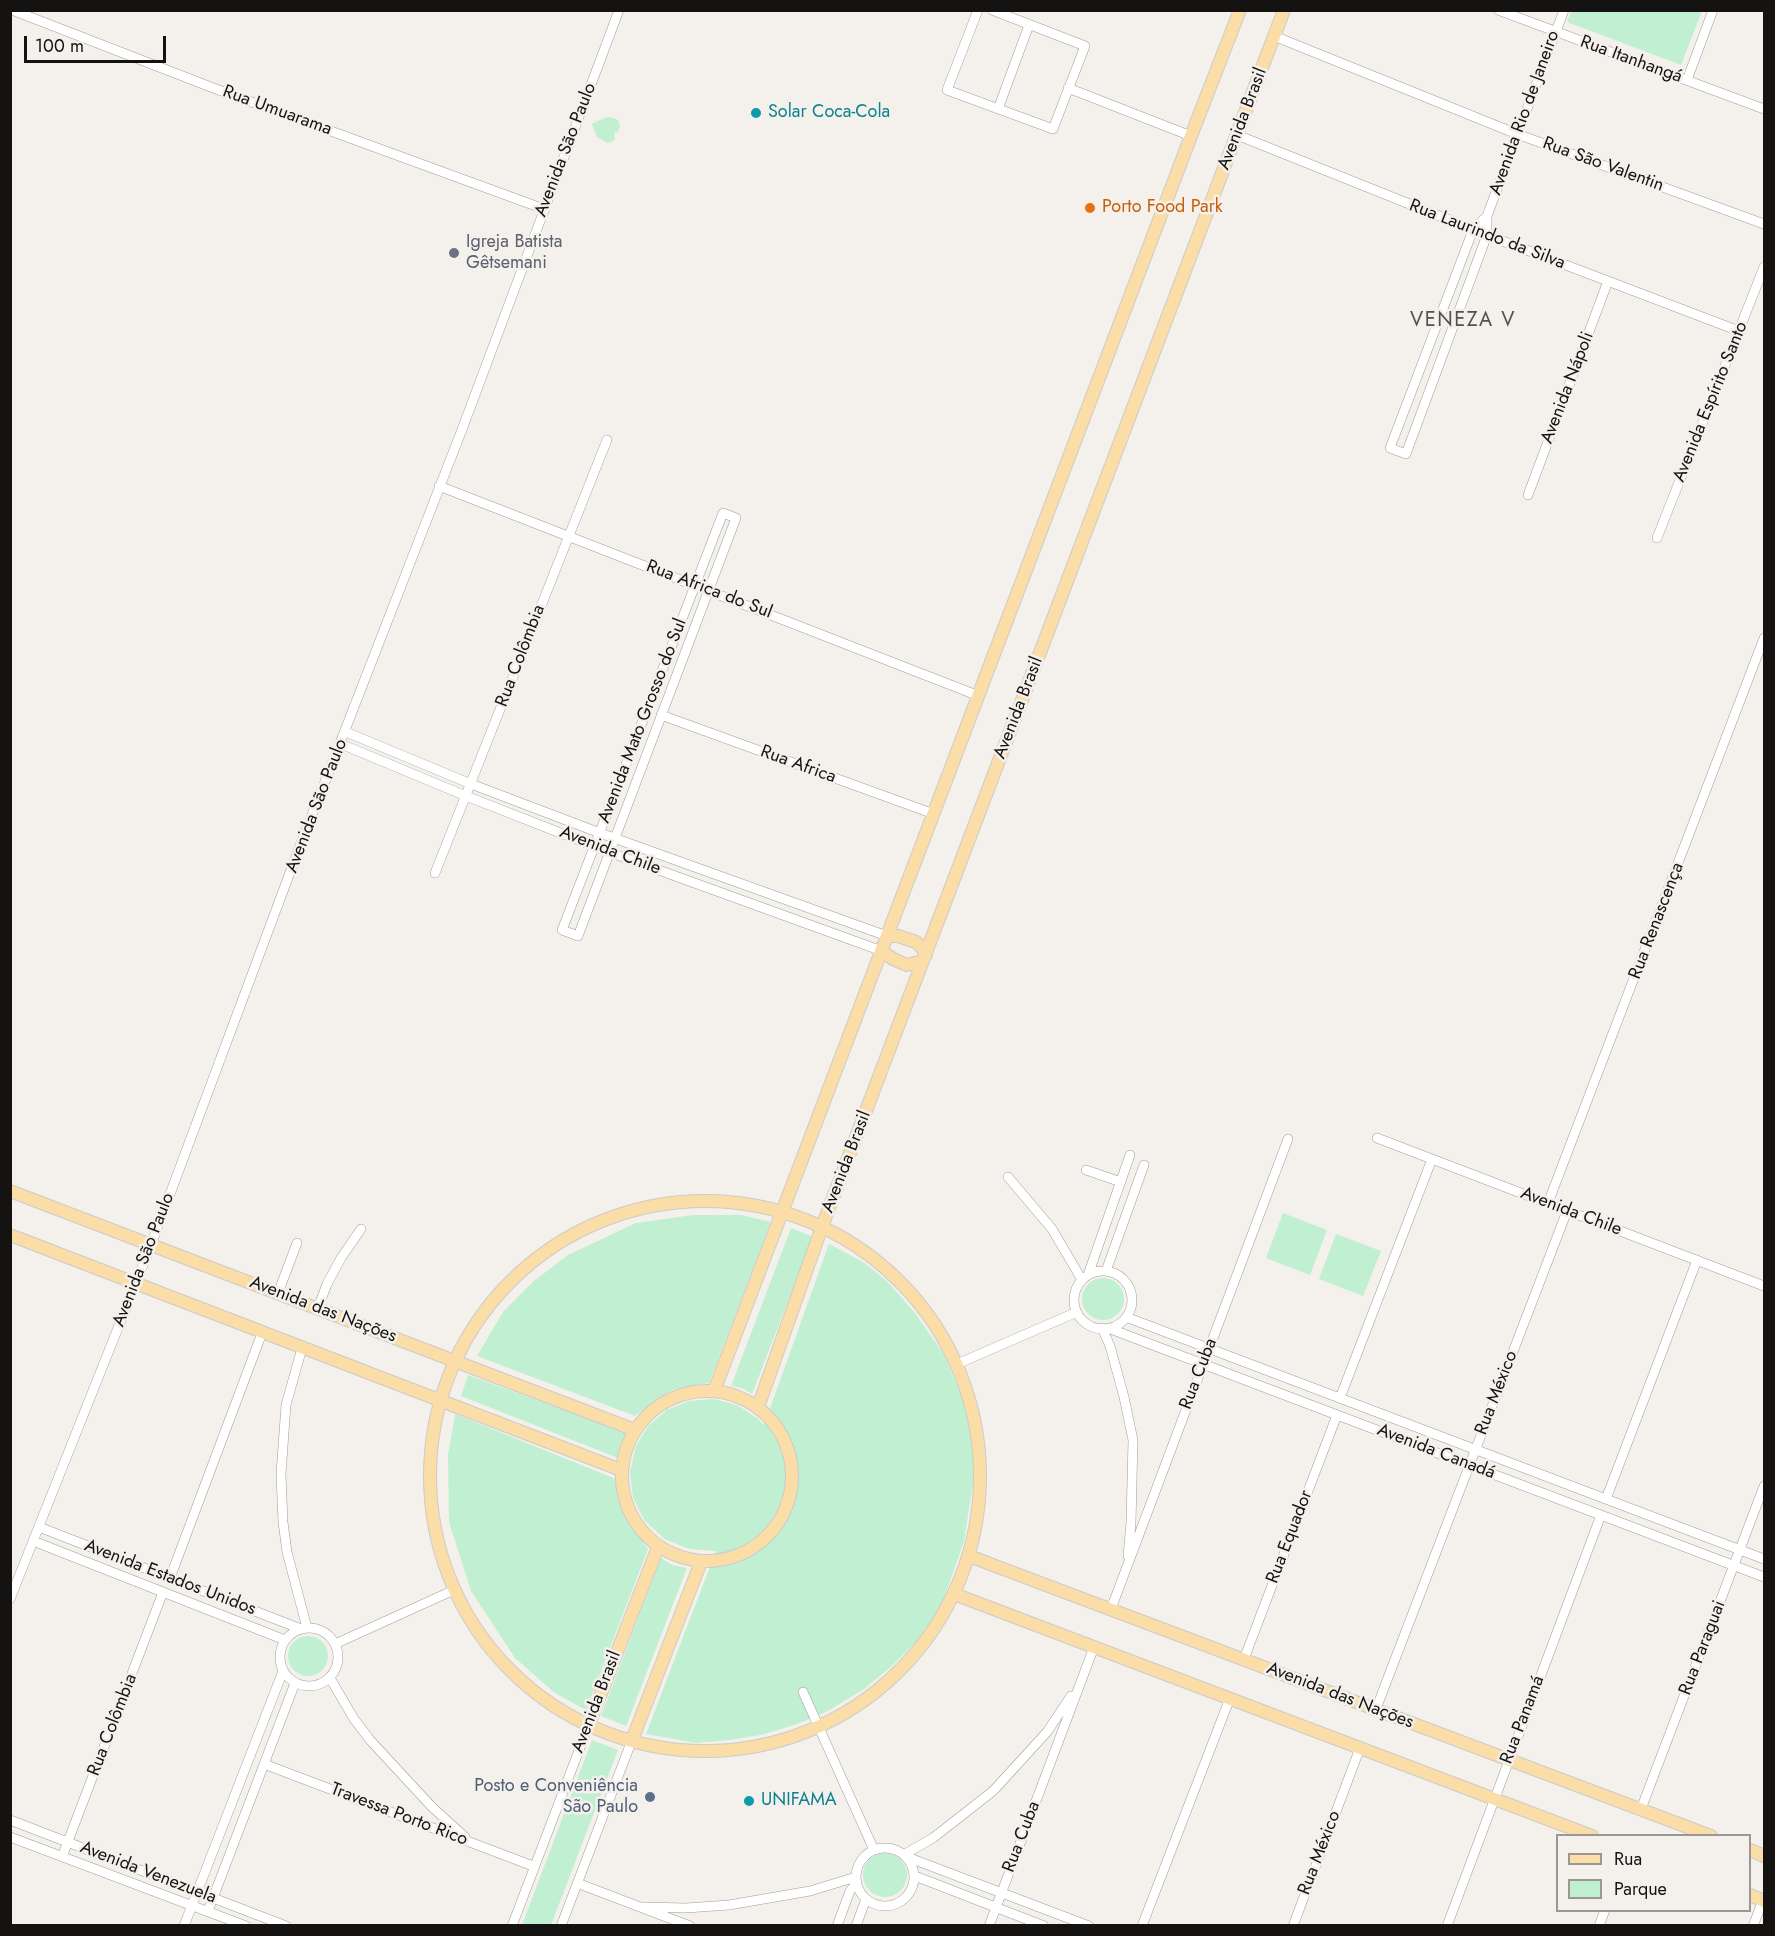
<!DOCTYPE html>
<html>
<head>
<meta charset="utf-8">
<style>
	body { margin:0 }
	#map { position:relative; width:1775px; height:1936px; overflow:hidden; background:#f4f0eb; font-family:Jost,sans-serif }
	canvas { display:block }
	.frame { position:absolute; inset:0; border:12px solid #151312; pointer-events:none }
	.legend { position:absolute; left:1556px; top:1834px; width:195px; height:78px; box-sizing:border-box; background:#f4f0eb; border:2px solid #9b9894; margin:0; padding:8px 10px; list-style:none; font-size:18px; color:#151312 }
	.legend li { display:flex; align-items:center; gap:12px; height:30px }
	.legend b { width:30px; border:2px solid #9b9894 }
	.scale { position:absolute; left:24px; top:36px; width:142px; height:27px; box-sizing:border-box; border:3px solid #151312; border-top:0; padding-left:8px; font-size:18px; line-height:21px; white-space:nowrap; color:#151312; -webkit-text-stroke:4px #f4f0eb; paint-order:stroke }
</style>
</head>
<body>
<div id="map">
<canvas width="1775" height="1936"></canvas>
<div class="frame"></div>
<ul class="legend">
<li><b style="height:8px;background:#fbdda7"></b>Rua</li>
<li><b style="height:16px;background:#c1efd2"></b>Parque</li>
</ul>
<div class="scale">100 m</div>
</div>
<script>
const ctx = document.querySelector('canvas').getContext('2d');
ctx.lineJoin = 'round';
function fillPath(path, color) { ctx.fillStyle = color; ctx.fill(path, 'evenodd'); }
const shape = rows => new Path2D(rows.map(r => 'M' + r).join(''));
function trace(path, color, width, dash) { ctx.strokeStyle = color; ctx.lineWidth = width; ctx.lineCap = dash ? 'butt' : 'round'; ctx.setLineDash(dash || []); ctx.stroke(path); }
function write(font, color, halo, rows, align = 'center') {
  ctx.font = font + ' Jost,sans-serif'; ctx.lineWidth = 5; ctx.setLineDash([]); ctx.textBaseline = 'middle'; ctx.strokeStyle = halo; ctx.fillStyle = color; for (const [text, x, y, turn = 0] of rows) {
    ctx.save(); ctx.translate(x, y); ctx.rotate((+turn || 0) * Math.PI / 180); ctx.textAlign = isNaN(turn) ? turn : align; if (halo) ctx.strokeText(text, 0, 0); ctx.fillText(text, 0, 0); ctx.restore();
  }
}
fillPath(shape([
	[1572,10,1702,10,1702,11,1681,65,1567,22],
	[610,117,618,120,620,126,618,132,614,133,615,140,608,143,597,137,592,124,604,118],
	[1283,1213,1327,1230,1310,1275,1266,1258],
	[693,1215,741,1215,771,1222,709,1383,674,1389,659,1398,635,1416,477,1356,503,1312,534,1281,568,1255,636,1223],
	[791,1228,813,1237,752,1394,742,1388,731,1386],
	[1336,1234,1381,1251,1363,1296,1319,1279],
	[829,1244,863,1262,887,1281,915,1313,945,1356,964,1403,972,1443,974,1477,964,1541,941,1607,922,1636,892,1666,864,1689,826,1712,797,1724,761,1735,729,1740,696,1743,646,1734,716,1551,689,1549,665,1539,645,1521,633,1498,630,1472,636,1446,648,1426,667,1410,689,1401,713,1399,737,1405,757,1418,764,1425],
	'1082 1299a21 21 0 1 1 42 0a21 21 0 1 1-42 0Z',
	[468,1375,628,1433,620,1447,618,1458,461,1396],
	[455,1414,616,1479,617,1497,623,1512,648,1549,586,1710,555,1693,515,1658,471,1591,449,1522,448,1455],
	[661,1558,672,1565,687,1568,626,1726,601,1716],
	'288 1656a20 20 0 1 1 40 0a20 20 0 1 1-40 0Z',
	[592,1740,618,1750,551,1925,522,1925],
	'863 1875a22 22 0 1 1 44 0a22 22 0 1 1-44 0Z'
]), '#c1efd2');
const minor = shape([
	[12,10,216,89,544,209],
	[978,10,947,90,1053,129,1085,46,992,10],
	[1498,10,1764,109],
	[1274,36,1517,134,1764,224],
	[1687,80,1713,10],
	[1068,88,1191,136],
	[998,109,1029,25],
	[1237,135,1487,235,1739,331],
	[1487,216,1487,235,1406,454,1390,448,1473,230,1487,216,1564,10],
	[439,486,979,696],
	[1528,495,1608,281],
	[723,513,736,518,578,936,562,930,723,513],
	[1657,538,1764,267],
	[661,715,934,814],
	[346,732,471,784,600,833,887,936],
	[341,744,466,796,609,852,882,951],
	[435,873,607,440],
	[1377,1138,1764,1286],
	[1086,1170,1121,1182],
	[1008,1177,1052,1229,1082,1280],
	[1548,1203,1764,638],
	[1106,1271,1144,1165],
	'1074 1300a29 29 0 1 1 58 0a29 29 0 1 1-58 0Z',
	[1088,1275,1130,1155],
	[278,1293,297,1243],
	[318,1308,327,1284,341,1258,361,1229],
	[1126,1317,1764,1559],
	[1102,1328,1110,1346,1124,1397,1133,1440,1131,1523,1128,1556],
	[1108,1328,1764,1577],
	[302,1348,286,1405,281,1474,283,1522,287,1552,307,1628],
	[957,1364,1077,1312],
	[1340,1398,1432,1159],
	[1606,1499,1697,1260],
	[39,1527,301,1629],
	[33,1541,285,1640],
	[170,1578,262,1333],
	[10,1599,151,1245,298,851,463,427,619,10],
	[1111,1609,1288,1139],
	'280 1657a29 29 0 1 1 58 0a29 29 0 1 1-58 0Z',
	[335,1644,454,1590],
	[1244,1659,1337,1415],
	[330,1678,354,1719,370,1740,432,1807,465,1837],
	[803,1692,874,1850],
	[1376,1709,1567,1211],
	[264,1764,533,1866],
	[1641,1809,1764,1486],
	[10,1820,286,1926],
	[10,1837,246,1926],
	'856 1877a29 29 0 1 1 58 0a29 29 0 1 1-58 0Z',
	[905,1854,933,1838,993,1791,1047,1732,1071,1696],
	[62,1857,163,1592],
	[907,1857,1089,1926],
	[915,1876,1044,1926],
	[577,1883,690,1926],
	[642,1907,686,1908,729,1905,810,1891,856,1877],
	[208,1911,295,1683],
	[184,1926,283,1671],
	[512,1926,589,1724],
	[561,1926,632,1740],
	[837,1926,850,1891,857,1882],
	[856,1926,866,1899],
	[989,1926,1094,1647],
	[1142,1926,1230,1698],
	[1293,1926,1360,1748],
	[1447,1926,1601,1515],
	[1599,1926,1605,1910],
	[1753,1926,1763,1900]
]);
const major = shape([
	[887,936,898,936,916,942,922,948,926,955],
	[882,951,893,959,907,965,923,961],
	[10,1191,635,1430],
	'430 1476a275 275 0 1 1 550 0a275 275 0 1 1-550 0Z',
	[10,1235,621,1470],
	'622 1476a85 85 0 1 1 170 0a85 85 0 1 1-170 0Z',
	[714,1391,1191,136,1240,10],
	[758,1407,823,1224,1284,10],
	[969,1556,1711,1836],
	[954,1594,1592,1836],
	[589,1724,658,1547],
	[632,1740,701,1562],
	[1750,1850,1764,1856],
	[1750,1895,1764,1901]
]);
trace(minor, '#a19e99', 10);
trace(major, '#cccbcb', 14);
trace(minor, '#fff', 9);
trace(major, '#fbdda7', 12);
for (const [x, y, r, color] of [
	[756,113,6,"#0f9aa8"],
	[1090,208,6,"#e8710a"],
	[454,253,6,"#6b7280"],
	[650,1797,6,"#5c6f8a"],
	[749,1801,6,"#0f9aa8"]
]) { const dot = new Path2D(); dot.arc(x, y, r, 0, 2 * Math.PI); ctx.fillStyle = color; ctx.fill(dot); trace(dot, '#f4f0eb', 2); }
write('18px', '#151312', '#f4f0eb', [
	["Rua Itanhangá",1631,60,20],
	["Rua Umuarama",277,111,20],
	["Avenida Rio de Janeiro",1525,113,-70],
	["Avenida Brasil",1243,119,-69],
	["Avenida São Paulo",566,150,-69],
	["Rua São Valentin",1603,165,20],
	["Rua Laurindo da Silva",1487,235,21],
	["Avenida Nápoli",1568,388,-69],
	["Avenida Espírito Santo",1711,402,-68],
	["Rua Africa do Sul",709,590,21],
	["Rua Colômbia",521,656,-69],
	["Avenida Brasil",1019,708,-69],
	["Avenida Mato Grosso do Sul",643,721,-69],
	["Rua Africa",798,765,20],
	["Avenida São Paulo",317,806,-69],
	["Avenida Chile",610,851,21],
	["Rua Renascença",1657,921,-69],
	["Avenida Brasil",847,1162,-69],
	["Avenida Chile",1571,1212,21],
	["Avenida São Paulo",144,1260,-69],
	["Avenida das Nações",323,1310,21],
	["Rua Cuba",1199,1374,-69],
	["Rua México",1497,1393,-69],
	["Avenida Canadá",1436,1452,21],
	["Rua Equador",1290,1537,-69],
	["Avenida Estados Unidos",170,1578,21],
	["Rua Paraguai",1703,1648,-69],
	["Avenida das Nações",1340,1696,21],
	["Avenida Brasil",597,1702,-69],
	["Rua Panamá",1523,1720,-69],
	["Rua Colômbia",113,1725,-69],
	["Travessa Porto Rico",399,1815,21],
	["Rua Cuba",1022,1837,-69],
	["Rua México",1320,1853,-69],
	["Avenida Venezuela",148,1873,21]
]);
write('18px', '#0d838f', '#f4f0eb', [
	["Solar Coca-Cola",768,113],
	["UNIFAMA",761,1801]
], 'left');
write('18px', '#c56008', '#f4f0eb', [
	["Porto Food Park",1102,208]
], 'left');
write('18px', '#5b616d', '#f4f0eb', [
	["Igreja Batista",466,243],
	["Gêtsemani",466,264]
], 'left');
write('18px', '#4e5e75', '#f4f0eb', [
	["Posto e Conveniência",638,1787],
	["São Paulo",638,1808]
], 'right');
ctx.letterSpacing = '1.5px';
write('20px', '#54514c', '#f4f0eb', [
	["VENEZA V",1463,321]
]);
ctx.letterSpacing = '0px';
</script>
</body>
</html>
